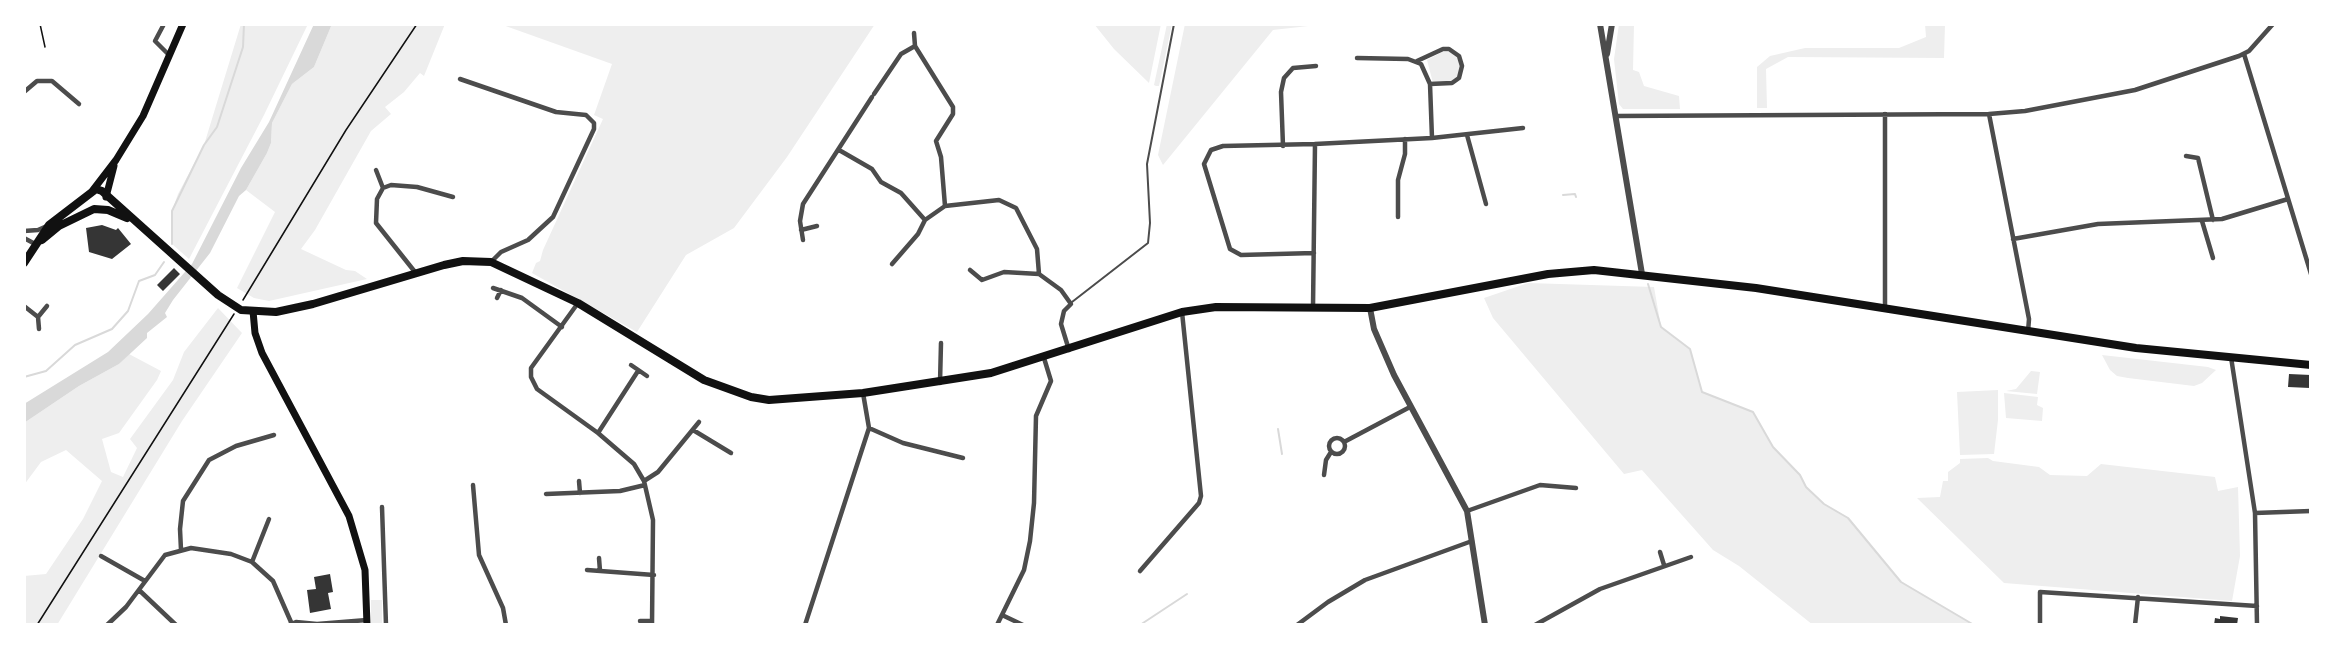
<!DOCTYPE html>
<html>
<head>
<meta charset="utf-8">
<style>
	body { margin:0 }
	#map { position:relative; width:2335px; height:649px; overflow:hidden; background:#fff; font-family:"Public Sans",sans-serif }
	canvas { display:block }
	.frame { position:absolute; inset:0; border:26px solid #fff; pointer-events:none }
</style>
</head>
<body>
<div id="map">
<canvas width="2335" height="649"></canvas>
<div class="frame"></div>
</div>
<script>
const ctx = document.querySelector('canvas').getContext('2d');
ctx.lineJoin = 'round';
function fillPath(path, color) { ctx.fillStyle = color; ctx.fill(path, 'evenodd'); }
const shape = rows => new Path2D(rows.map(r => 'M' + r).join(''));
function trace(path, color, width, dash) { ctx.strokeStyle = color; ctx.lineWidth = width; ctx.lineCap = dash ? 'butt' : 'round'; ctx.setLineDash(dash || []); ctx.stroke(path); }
fillPath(shape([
	[241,24,308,24,264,115,189,259,172,244,171,214,178,194,204,145],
	[332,24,445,24,424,76,420,73,404,92,385,107,391,114,371,131,315,230,301,249,346,270,355,271,367,279,269,301,254,298,237,288,275,212,246,190,267,153,271,143,272,123,292,84,314,67],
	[500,24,875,24,787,157,734,228,686,255,637,332,532,273,536,263,540,261,543,250,603,119,594,115,612,64],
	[1094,24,1161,24,1149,83,1114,49],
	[1167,24,1172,24,1159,86,1156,86,1154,85],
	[1185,24,1326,24,1273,30,1163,165,1158,155],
	[1619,24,1634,24,1633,70,1639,72,1644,86,1679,96,1680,109,1623,109,1619,104,1614,59],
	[1925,24,1945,24,1944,58,1788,57,1766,69,1767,108,1757,108,1757,67,1770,56,1805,48,1899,48,1926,37],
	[1442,52,1450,52,1457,57,1461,66,1458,77,1451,82,1433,83,1427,60],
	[1528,283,1654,287,1661,327,1690,349,1702,392,1753,412,1773,447,1800,475,1806,487,1824,504,1848,518,1901,582,1974,625,1813,625,1739,566,1713,550,1642,470,1624,474,1493,318,1484,298],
	[218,308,242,333,182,421,57,625,24,625,24,576,46,574,83,519,102,481,66,450,41,462,24,485,24,423,79,386,119,364,129,354,161,371,157,380,119,433,102,439,111,472,123,477,137,448,130,439,173,380,184,352],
	[2102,355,2208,367,2216,370,2202,383,2194,386,2128,378,2117,376,2110,370],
	[2031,371,2040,372,2037,394,2006,391,2016,389],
	[1998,390,1998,420,1994,454,1960,455,1957,392],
	[2004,393,2038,397,2037,405,2043,408,2042,421,2006,418],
	[1988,458,1993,461,2039,467,2050,475,2087,476,2101,464,2215,477,2218,491,2238,487,2240,556,2232,601,2004,583,1917,498,1940,497,1943,481,1948,481,1948,472,1960,463,1960,459],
	[371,600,382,600,382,625,371,625]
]), '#eee');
fillPath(shape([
	[314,24,332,24,314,67,292,84,272,123,271,143,267,153,246,190,239,196,210,253,173,300,165,313,167,317,147,333,147,338,119,364,79,386,24,423,24,404,108,352,148,314,192,264,241,168,269,122]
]), '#d9d9d9');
trace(shape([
	[1563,195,1575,194,1576,197],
	[172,244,172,211,204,145,217,127,243,47,244,24],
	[1648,284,1661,327,1690,349,1702,392,1753,412,1773,447,1800,475,1806,487,1824,504,1848,518,1901,582,1974,625],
	[24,377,46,371,75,345,112,329,128,311,139,281,155,275,164,262],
	[1278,429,1282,454],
	[1140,625,1187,594]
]), '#d9d9d9', 2);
fillPath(shape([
	[102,225,116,230,118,228,131,244,112,259,89,252,86,228],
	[174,268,180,274,163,291,157,285],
	[2289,374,2311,375,2310,388,2288,387],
	[330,574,333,592,328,593,331,609,310,613,307,590,316,589,314,577],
	[2220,616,2238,618,2237,625,2214,625,2215,618,2220,619]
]), '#353535');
trace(shape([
	[40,24,45,47],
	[243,300,346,130,417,24],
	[37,625,234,314]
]), '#111', 1.5);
trace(shape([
	[1072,302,1148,243,1150,223,1147,164,1174,24]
]), '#4c4c4c', 2);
trace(shape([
	[164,24,155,41,169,55],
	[914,33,915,46,953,107,953,114,936,141,941,157,945,206],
	[2244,54,2311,274],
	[1357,58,1408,59,1421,64,1430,84,1432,138],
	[1417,61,1443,49,1449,49,1459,56,1462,66,1459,78,1452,83,1430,84],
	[460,79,556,112,586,115,594,123,594,129,553,217,528,240,501,252,491,262],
	[24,92,37,81,52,81,79,104],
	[874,94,901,54,915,46],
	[1885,114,1885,309],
	[1989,114,2029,319,2028,332],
	[1616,116,1989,114,2025,111,2135,90,2239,56,2249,51,2273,24],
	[1467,135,1486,204],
	[1283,146,1281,92,1284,78,1293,68,1316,66],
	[839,150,872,169,881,182,901,193,925,220,945,206,999,200,1016,208,1037,249,1039,274,1061,290,1071,304,1064,311,1061,324,1069,350],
	[2186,156,2198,158,2213,220],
	[376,170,383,188,391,185,417,187,453,197],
	[383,188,377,199,376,223,415,272],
	[1398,217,1398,180,1405,154,1405,139],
	[2202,221,2213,258],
	[801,230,817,226],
	[24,231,38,230,47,226],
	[24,238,37,245],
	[2013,239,2098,224,2222,219,2288,199],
	[803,240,800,221,803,204,872,97],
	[1314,253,1241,255,1230,249,1204,164,1211,150,1223,146,1315,144],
	[892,264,918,234,925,220],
	[970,270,982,280,1004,272,1039,274],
	[493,288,522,298,562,327],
	[497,298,501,290],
	[578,303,531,368,531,377,537,389,598,433,634,464,644,481,653,520,652,625],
	[24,306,38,317],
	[1313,308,1315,144,1432,138,1523,128],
	[39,329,38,317,47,306],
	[2231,357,2255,513,2257,625],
	[631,365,647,376],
	[940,383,941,343],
	[869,428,903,443,963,458],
	[693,430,731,453],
	[598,433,638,371],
	'1329 446a8 8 0 1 1 16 0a8 8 0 1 1-16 0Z',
	[1344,442,1410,407],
	[1324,475,1326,460,1331,452],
	[579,481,580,493],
	[644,481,658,472,699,422],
	[473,485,479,555,503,608,506,625],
	[546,494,620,491,645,485],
	[382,507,386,625],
	[1467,511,1540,485,1576,488],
	[2255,513,2311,511],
	[181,550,180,529,183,501,209,460,236,446,274,435],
	[1660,552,1664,565],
	[101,556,145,581],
	[599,558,600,571],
	[252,562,269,519],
	[587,570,654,575],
	[1140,571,1199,503,1201,496,1182,312],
	[139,590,176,625],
	[1002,615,1023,625],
	[640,621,652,621],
	[107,625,126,607,165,555,191,548,231,554,252,562,273,581,291,622],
	[289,625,296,622,317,624,367,620],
	[805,625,869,428,863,393],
	[997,625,1024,570,1030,541,1034,503,1036,416,1051,381,1044,358],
	[1297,625,1328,602,1365,580,1472,541],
	[1535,625,1600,589,1691,557],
	[2040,625,2040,592,2257,606],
	[2135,625,2138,597]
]), '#4c4c4c', 4.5);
trace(shape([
	[1600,24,1642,274],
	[1607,54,1612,24],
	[1370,308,1374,329,1394,375,1467,511,1485,625]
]), '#4c4c4c', 6);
trace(shape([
	[93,190,116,160,143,116,183,24],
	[106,197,114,166],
	[253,311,255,333,262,353,349,516,365,570,367,625]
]), '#111', 7);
trace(shape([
	[42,240,59,226,94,209,108,210,127,218],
	[24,263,49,225,96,189,102,191,218,295,241,310,276,312,313,304,444,265,463,261,491,262,578,303,704,380,751,397,769,400,863,393,991,373,1182,312,1216,307,1370,308,1548,274,1594,270,1756,288,2136,348,2311,365]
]), '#111', 8);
</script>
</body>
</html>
